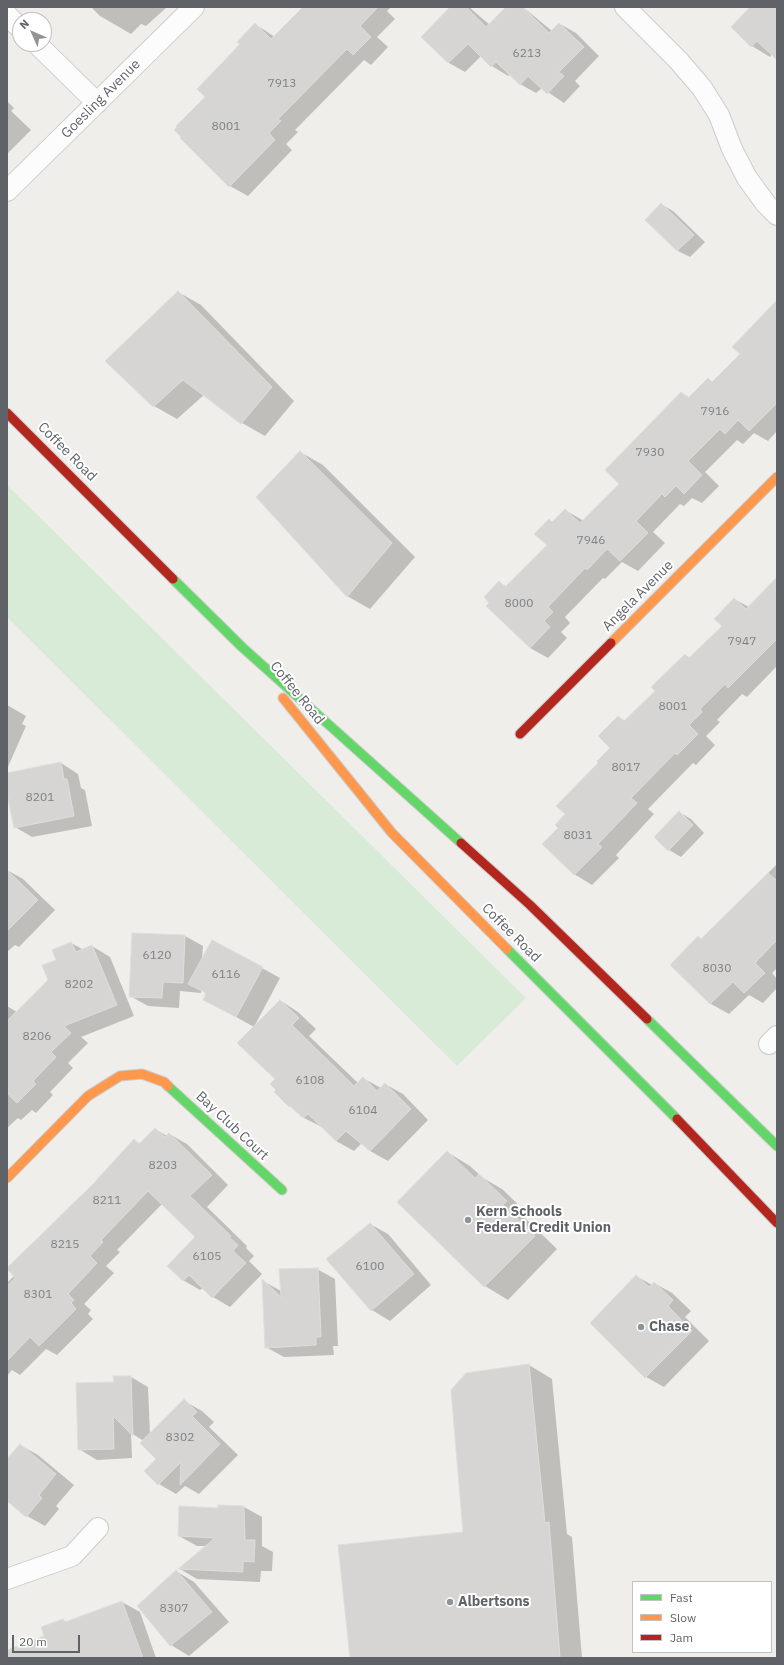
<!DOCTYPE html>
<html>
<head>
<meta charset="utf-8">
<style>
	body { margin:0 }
	#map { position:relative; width:784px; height:1665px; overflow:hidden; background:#efeeea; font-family:"IBM Plex Sans",sans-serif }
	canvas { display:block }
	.frame { position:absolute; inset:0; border:8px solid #5f6368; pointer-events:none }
	.legend { position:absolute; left:632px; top:1581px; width:140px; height:72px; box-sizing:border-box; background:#fff; border:1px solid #bfc1c3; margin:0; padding:5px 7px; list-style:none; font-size:12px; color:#5f6368 }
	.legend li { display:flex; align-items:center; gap:8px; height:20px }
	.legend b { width:20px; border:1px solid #bfc1c3 }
	.north { position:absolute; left:12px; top:12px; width:40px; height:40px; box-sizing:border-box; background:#fff; border:1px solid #bfc1c3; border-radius:50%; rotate:315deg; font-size:11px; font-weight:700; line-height:16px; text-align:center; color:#5f6368 }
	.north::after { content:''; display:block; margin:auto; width:14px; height:18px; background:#919496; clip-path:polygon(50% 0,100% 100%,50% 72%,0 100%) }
	.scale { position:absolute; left:12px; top:1635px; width:68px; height:18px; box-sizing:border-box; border:2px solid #5f6368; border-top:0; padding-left:5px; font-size:12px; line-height:14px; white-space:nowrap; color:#5f6368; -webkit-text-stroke:3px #fff; paint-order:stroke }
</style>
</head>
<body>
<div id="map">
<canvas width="784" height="1665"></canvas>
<div class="frame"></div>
<ul class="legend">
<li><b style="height:5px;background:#63d668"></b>Fast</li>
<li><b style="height:5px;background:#ff974d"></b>Slow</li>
<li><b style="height:5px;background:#b3261e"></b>Jam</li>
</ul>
<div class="north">N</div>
<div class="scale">20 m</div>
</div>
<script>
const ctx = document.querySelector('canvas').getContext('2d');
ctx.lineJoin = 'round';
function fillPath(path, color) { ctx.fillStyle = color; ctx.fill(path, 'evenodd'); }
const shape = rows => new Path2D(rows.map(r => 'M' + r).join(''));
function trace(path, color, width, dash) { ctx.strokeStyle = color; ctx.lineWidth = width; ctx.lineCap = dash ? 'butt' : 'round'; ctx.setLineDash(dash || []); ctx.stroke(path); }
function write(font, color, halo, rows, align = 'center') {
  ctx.font = font + ' "IBM Plex Sans",sans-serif'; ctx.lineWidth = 4; ctx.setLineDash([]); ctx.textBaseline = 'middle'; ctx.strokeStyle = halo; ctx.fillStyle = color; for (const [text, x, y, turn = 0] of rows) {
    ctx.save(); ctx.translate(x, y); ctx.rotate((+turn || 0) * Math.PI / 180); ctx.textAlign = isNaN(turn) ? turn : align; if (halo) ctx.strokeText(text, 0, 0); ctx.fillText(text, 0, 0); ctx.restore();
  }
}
fillPath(shape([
	[7,485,526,998,457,1066,7,617]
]), '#d8ebd6');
fillPath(shape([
	[91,7,167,7,146,26,141,24,131,34,100,16],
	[305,7,391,7,387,11,395,19,377,37,388,47,371,65,364,60,295,130,298,132,286,144,292,150,248,196,230,186,181,138,206,97,255,24,275,37],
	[451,7,469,7,490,25,508,7,523,7,552,31,560,24,576,33,599,56,575,81,580,86,564,103,542,88,536,93,520,84,510,74,508,76,492,66,481,56,465,72,449,63,422,37],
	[752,7,777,7,777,59,772,54,770,57,752,46,732,27],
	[7,101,14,108,11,111,31,130,7,154],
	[661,204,673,211,705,242,690,257,678,251,646,220],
	[178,292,201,305,294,401,265,436,242,423,204,395,177,419,154,406],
	[777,315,777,431,768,441,754,433,743,444,737,440,705,472,719,486,702,503,692,498,684,506,680,504,653,532,665,543,638,571,622,562,605,579,603,578,565,617,570,623,561,632,567,638,548,658,530,648,491,603,499,582,507,587,548,545,549,520,553,522,565,510,584,521,621,484,682,393,690,398,708,379,713,382],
	[300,452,323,465,415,557,370,609,347,596],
	[777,579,777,666,747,697,742,694,717,720,720,722,706,736,715,745,696,765,693,763,648,809,654,814,616,855,619,858,592,885,574,874,559,828,600,763,611,748,618,717,626,721,656,691,685,655,691,658,723,626,734,599,749,607],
	[7,705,26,716,22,724,26,726,7,769],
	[61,763,78,774,81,788,85,790,92,826,32,837,15,827,7,789,7,774],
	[679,812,691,819,704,833,681,857,669,850],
	[777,864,777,968,772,973,777,979,777,988,763,1003,749,995,729,1014,711,1004,671,965,702,939],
	[7,870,23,879,55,910,19,947,15,945,7,952],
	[185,936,203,946,202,960,262,968,280,978,254,1027,222,1009,207,993,201,990,201,993,180,991,179,1008,148,1006,130,996],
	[71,943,84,950,92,946,110,957,134,1016,81,1037,88,1043,68,1063,73,1068,50,1092,53,1095,36,1113,32,1110,21,1120,18,1118,7,1128,7,1006,17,1012,49,980,57,960],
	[281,1001,298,1012,316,1029,309,1036,358,1083,363,1078,381,1088,385,1084,403,1094,428,1120,388,1161,370,1151,362,1143,354,1151,336,1141,322,1127,304,1118,277,1090],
	[155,1129,167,1136,169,1134,187,1144,228,1185,207,1207,247,1246,246,1248,254,1256,249,1261,262,1274,230,1307,213,1297,203,1288,200,1290,183,1280,197,1237,163,1203,117,1250,120,1252,106,1266,114,1273,84,1304,91,1310,88,1314,93,1319,57,1355,46,1349,20,1375,12,1370,7,1376,7,1283,14,1276,7,1269,93,1184,134,1140,141,1144],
	[447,1152,470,1166,483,1178,502,1189,529,1215,525,1218,557,1249,508,1300,485,1286,399,1202],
	[370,1224,388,1234,431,1285,390,1321,372,1310,328,1259],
	[317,1269,335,1279,338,1346,333,1346,334,1355,284,1357,266,1347,263,1281,281,1291],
	[636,1276,652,1285,654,1283,672,1293,691,1311,685,1317,709,1341,664,1387,646,1377],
	[529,1365,552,1379,567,1534,572,1537,582,1658,351,1658,464,1532],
	[131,1377,148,1387,150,1435,184,1401,202,1411,214,1422,209,1427,238,1455,199,1494,185,1486,176,1494,159,1484,157,1459,144,1441,131,1433,132,1458,97,1460,79,1449,115,1383],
	[20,1445,38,1455,74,1485,56,1506,59,1509,45,1526,27,1516,7,1500,7,1461],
	[219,1506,244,1507,262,1517,262,1546,273,1552,272,1571,261,1571,260,1582,197,1579,180,1569,206,1546,197,1546,179,1536,219,1509],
	[176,1571,194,1582,229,1622,189,1656,171,1645,138,1606],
	[122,1602,140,1612,156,1658,19,1658,63,1620,67,1622]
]), '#0003');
const building = shape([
	[303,7,378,7,360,26,371,37,353,55,347,49,278,119,281,121,269,133,275,140,229,187,180,138,181,137,174,130,177,127,176,126,205,97,197,89,240,44,237,42,255,23,271,39,303,7],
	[450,7,466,7,486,27,506,7,523,7,549,33,559,23,584,47,559,72,564,76,547,94,528,76,520,85,496,62,491,67,468,44,448,63,421,37,450,7],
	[750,7,777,7,777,60,757,41,751,47,731,27,750,7],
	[661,203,694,235,677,251,645,220,661,203],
	[178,291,272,387,241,424,183,380,153,407,105,361,178,291],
	[777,300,777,403,749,431,738,420,725,434,720,429,688,461,702,475,684,494,676,486,665,497,662,494,636,521,648,533,620,561,607,549,587,570,585,568,548,607,553,612,544,621,550,627,530,648,486,606,489,603,484,597,499,581,505,587,547,545,534,534,549,519,552,522,565,509,580,523,619,484,605,470,681,392,688,398,708,378,712,382,740,354,732,347,777,300],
	[300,451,392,543,347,597,256,497,300,451],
	[777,577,777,639,728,688,725,684,700,709,702,712,689,725,698,734,677,755,675,753,631,798,637,803,598,844,602,847,574,875,542,844,558,828,555,825,565,814,556,806,598,763,597,761,610,748,598,736,618,716,624,721,655,691,651,687,685,654,689,658,722,626,714,619,734,598,746,609,777,577],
	[61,762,64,779,67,779,74,816,14,828,7,794,7,773,61,762],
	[679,811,693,825,668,851,654,837,679,811],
	[7,870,38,900,7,931,7,870],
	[768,873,777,881,777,940,755,963,765,973,744,993,733,982,710,1004,670,965,698,936,701,939,768,873],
	[132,933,185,935,183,983,163,982,162,998,129,997,132,933],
	[212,940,263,967,236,1017,203,1000,206,993,188,984,212,940],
	[71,942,76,952,92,945,117,1005,64,1026,71,1033,51,1052,56,1057,33,1081,36,1084,17,1103,7,1093,7,1021,48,980,42,965,56,960,52,950,71,942],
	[280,1000,299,1018,292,1025,354,1086,363,1077,377,1091,385,1083,411,1109,370,1151,346,1131,336,1141,308,1114,303,1118,290,1106,289,1107,274,1092,276,1090,270,1084,275,1079,237,1043,280,1000],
	[155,1128,165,1137,169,1133,212,1175,190,1196,231,1236,229,1237,238,1245,233,1251,246,1263,212,1298,189,1275,183,1281,167,1266,195,1237,148,1191,101,1240,103,1242,90,1256,97,1263,68,1294,74,1300,71,1303,76,1309,39,1346,30,1337,7,1361,7,1286,15,1278,7,1268,93,1184,134,1139,139,1144,155,1128],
	[447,1151,475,1178,479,1174,507,1201,503,1205,535,1236,484,1287,397,1202,447,1151],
	[370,1223,414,1274,371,1311,326,1259,370,1223],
	[318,1268,321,1337,316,1337,316,1345,265,1348,262,1279,281,1297,279,1269,318,1268],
	[636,1275,649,1287,654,1282,673,1300,668,1306,692,1331,645,1378,590,1323,636,1275],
	[529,1364,545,1523,549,1522,560,1658,350,1658,338,1545,463,1532,451,1390,466,1373,529,1364],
	[113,1376,131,1376,133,1436,113,1416,114,1449,78,1450,76,1383,114,1382,113,1376],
	[184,1399,197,1412,192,1416,220,1444,180,1485,181,1462,158,1485,144,1471,156,1459,140,1443,184,1399],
	[20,1444,56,1474,39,1495,42,1498,26,1517,7,1501,7,1459,20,1444],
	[218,1505,244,1506,245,1540,255,1540,254,1562,243,1561,243,1572,178,1569,215,1538,178,1536,179,1506,218,1508,218,1505],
	[176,1570,212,1612,170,1646,137,1606,176,1570],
	[122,1601,143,1658,7,1658,7,1650,44,1636,41,1627,63,1619,65,1622,122,1601]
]);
fillPath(building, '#d6d5d3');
trace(building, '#deddd9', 1);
const street = shape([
	[625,7,678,60,702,88,719,115,732,149,747,178,766,204,777,215],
	[7,15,20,28],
	[37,44,97,103],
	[7,191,194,7],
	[769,1044,777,1036],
	[7,1579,72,1556,98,1528]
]);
const fast = shape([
	[173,579,242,647,461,843],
	[507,949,677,1119],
	[647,1019,777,1146],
	[168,1086,282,1190]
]);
const slow = shape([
	[611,643,777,477],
	[283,698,392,833,507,949],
	[7,1178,88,1096,120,1076,142,1074,164,1082,168,1086]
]);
const jam = shape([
	[7,413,173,579],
	[520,734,611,643],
	[461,843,530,905,647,1019],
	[677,1119,777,1223]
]);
trace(street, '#cbcccc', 22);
trace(fast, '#cacacb', 11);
trace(slow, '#cacacb', 11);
trace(jam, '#cacacb', 11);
trace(street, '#fdfcfc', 20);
trace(fast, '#63d668', 9);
trace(slow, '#ff974d', 9);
trace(jam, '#b3261e', 9);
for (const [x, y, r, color] of [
	[468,1220,4,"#919496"],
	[641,1327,4,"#919496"],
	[450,1602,4,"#919496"]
]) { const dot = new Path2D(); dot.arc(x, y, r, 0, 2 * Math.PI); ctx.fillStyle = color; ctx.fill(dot); trace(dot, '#fff', 1.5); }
write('12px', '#7e8184', null, [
	["6213",527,54],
	["7913",282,84],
	["8001",226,127],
	["7916",715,412],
	["7930",650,453],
	["7946",591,541],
	["8000",519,604],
	["7947",742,642],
	["8001",673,707],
	["8017",626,768],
	["8201",40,798],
	["8031",578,836],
	["6120",157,956],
	["8030",717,969],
	["6116",226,975],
	["8202",79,985],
	["8206",37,1037],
	["6108",310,1081],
	["6104",363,1111],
	["8203",163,1166],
	["8211",107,1201],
	["8215",65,1245],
	["6105",207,1257],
	["6100",370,1267],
	["8301",38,1295],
	["8302",180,1438],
	["8307",174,1609]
]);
write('14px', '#5f6368', '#fff', [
	["Goesling Avenue",101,99,-45],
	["Coffee Road",67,452,45],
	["Angela Avenue",638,596,-45],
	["Coffee Road",297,693,51],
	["Coffee Road",511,933,45],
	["Bay Club Court",232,1126,43]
]);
write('bold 14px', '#5f6368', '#fff', [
	["Kern Schools",476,1212],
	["Federal Credit Union",476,1228],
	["Chase",649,1327],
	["Albertsons",458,1602]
], 'left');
</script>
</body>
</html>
